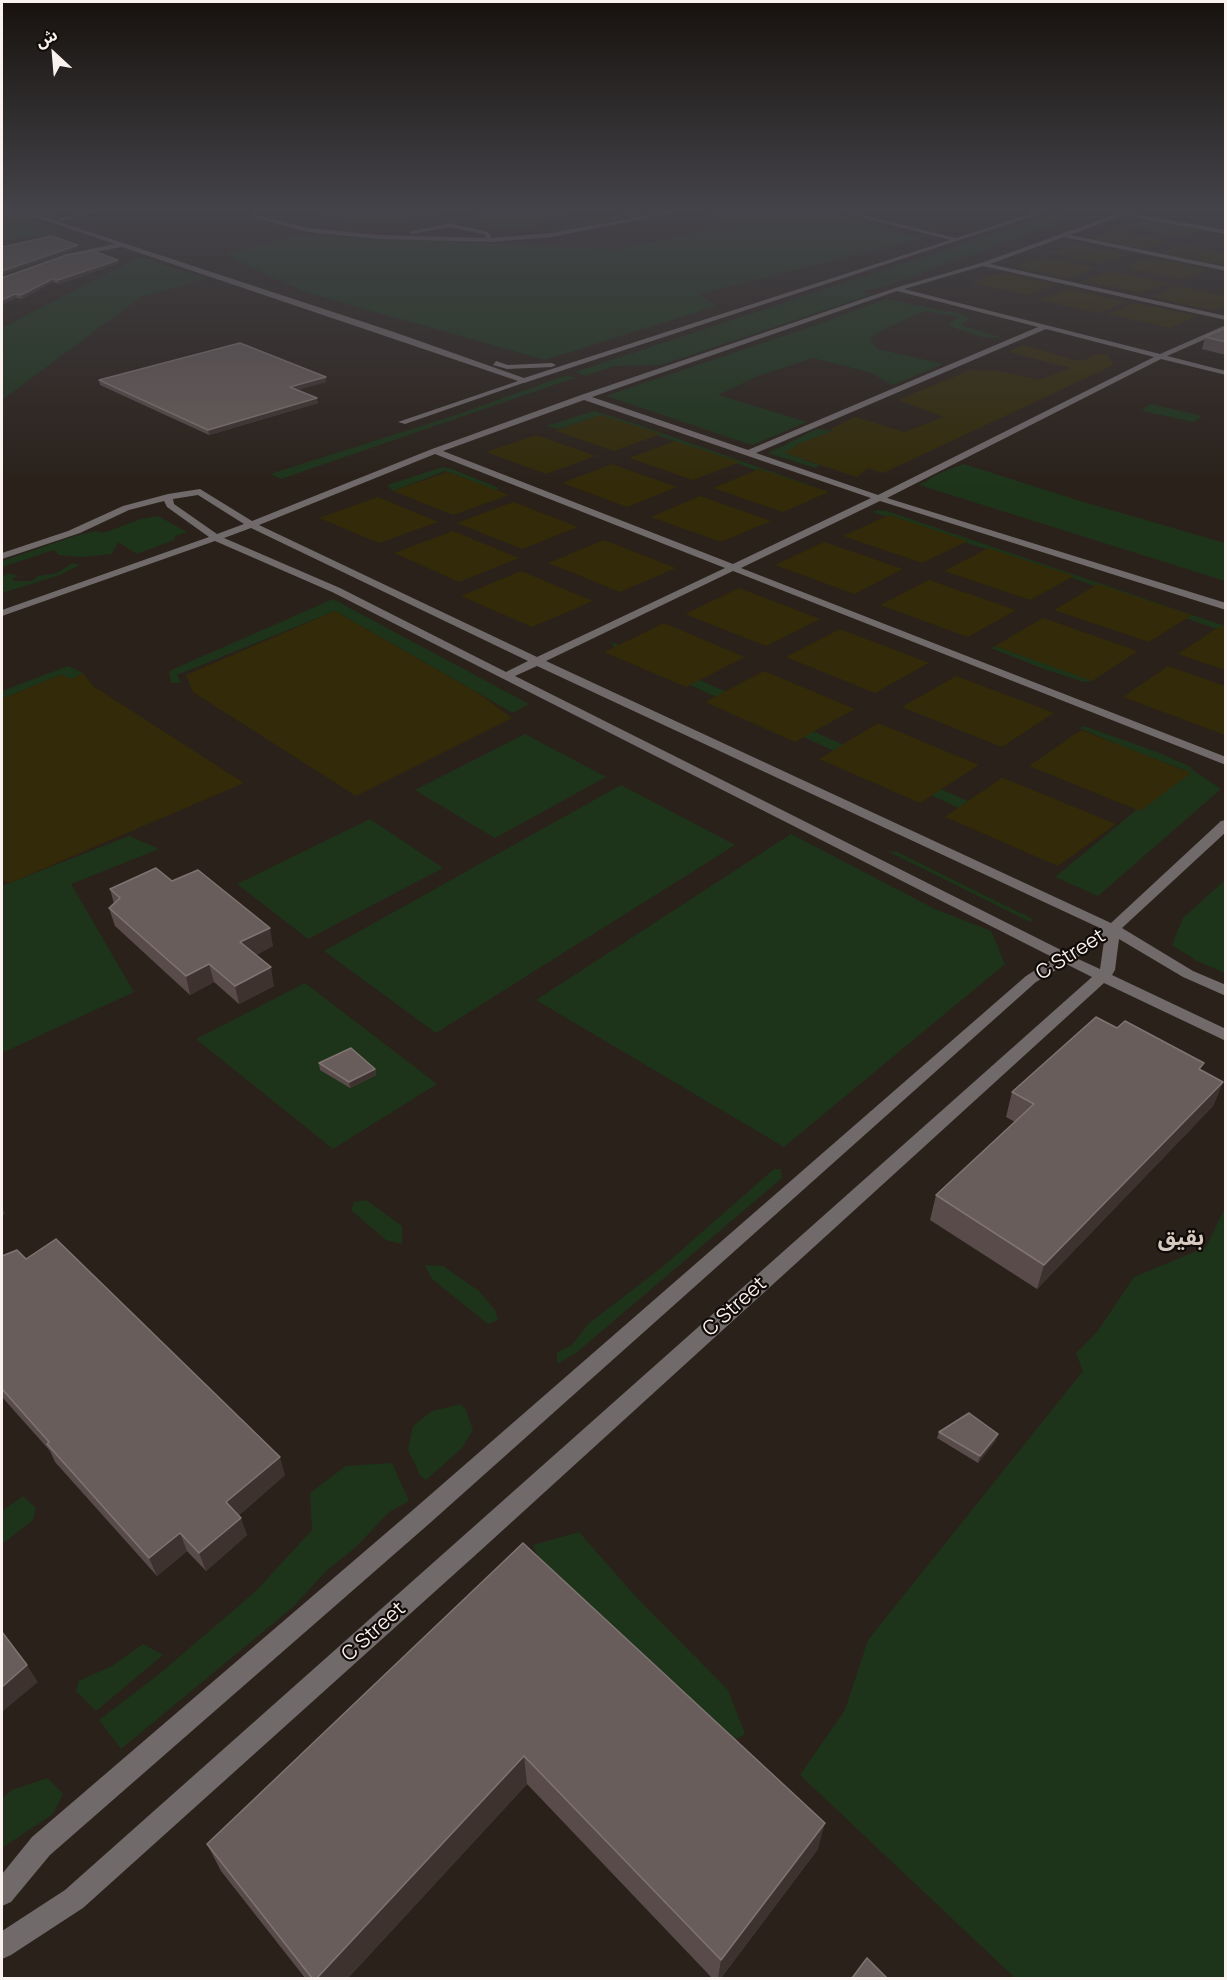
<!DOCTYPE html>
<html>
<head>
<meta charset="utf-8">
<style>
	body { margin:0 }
	#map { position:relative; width:1227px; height:1980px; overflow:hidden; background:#2a211a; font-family:Manrope,"Noto Sans Arabic",sans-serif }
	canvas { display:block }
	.frame { position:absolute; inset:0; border:3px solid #f9f2ee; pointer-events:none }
	.north { position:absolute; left:24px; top:24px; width:60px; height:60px; -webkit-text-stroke:4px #100b08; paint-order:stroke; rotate:334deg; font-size:16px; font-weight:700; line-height:24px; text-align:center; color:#f9f2ee }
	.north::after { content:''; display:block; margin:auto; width:21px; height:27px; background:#f9f2ee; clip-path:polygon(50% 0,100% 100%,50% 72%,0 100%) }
</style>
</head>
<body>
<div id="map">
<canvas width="1227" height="1980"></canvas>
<div class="frame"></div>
<div class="north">ش</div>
</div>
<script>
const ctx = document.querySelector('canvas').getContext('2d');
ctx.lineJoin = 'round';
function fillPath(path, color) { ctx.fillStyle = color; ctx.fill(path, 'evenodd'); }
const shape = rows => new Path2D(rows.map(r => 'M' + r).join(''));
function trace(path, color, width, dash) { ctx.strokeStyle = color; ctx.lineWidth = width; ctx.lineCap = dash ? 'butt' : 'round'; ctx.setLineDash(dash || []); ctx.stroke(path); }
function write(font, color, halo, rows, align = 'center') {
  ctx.font = font + ' Manrope,"Noto Sans Arabic",sans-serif'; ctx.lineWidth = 4.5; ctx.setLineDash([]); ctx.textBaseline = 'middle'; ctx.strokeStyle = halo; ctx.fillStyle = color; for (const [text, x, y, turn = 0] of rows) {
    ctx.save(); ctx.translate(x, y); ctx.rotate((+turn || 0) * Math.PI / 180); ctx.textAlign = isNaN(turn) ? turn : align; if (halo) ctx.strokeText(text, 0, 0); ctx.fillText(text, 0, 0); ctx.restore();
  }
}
fillPath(shape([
	[2,210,80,210,30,220,58,233,2,241],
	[323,210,466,210,396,224,346,222,318,214],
	[493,210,589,210,514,230,463,217],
	[731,210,825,210,922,239,699,294,716,306,545,360,305,292,224,254,297,235,616,249,730,226,698,216],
	[1065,210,1075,210,1058,216,1061,222,886,286,864,291,869,295,661,365,614,366,585,376,575,372],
	[635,211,648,213,556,232,548,231],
	[140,257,206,279,141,297,2,400,2,328],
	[886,299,965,315,969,319,961,325,1003,338,982,337,963,331,947,325,959,317,925,311,882,330,870,338,877,349,943,364,893,385,869,372,813,358,758,376,718,395,807,422,752,445,606,396,825,322],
	[564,376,577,377,281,479,270,474,456,415],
	[1150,404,1202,416,1194,422,1142,411],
	[594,411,636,424,829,492,820,493,601,415,560,429,546,426],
	[817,429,832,431,798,445,792,452,804,460,820,465,815,468,768,453],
	[964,464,1080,501,1225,543,1225,581,919,485,940,473],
	[443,467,452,469,499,488,494,492,483,485,445,471,393,491,387,485],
	[877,510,887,511,1225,626,1225,632,1056,572,872,512],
	[158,516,187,532,175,536,174,540,137,554,118,542,112,554,81,557,59,555,54,550,2,567,2,561,72,537,96,531,103,533,141,519],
	[72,563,80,565,60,575,2,593,2,589,6,588,2,587,2,577,8,573,18,576,12,579,14,581,32,581,38,576,57,573],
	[333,599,529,704,513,713,335,611,177,675,181,683,171,683,169,671],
	[611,642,651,658,1056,841,1046,848,616,651],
	[995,646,1060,667,1092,681,1084,682,1041,668,991,648],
	[68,666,83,673,72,679,60,675,2,699,2,691],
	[1084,726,1157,752,1193,768,1191,769,1221,789,1098,896,1055,877,1185,770,1136,752,1079,728],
	[525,734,606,777,495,838,415,790],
	[621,785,735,845,436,1033,324,951],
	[370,819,443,868,308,939,237,884],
	[791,834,935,909,991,931,1005,964,784,1147,536,1000],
	[129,836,159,849,71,884,134,992,2,1053,2,886],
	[887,851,897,852,1033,919,1030,922],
	[1225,880,1225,973,1197,961,1172,945,1183,918],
	[305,983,437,1084,333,1149,196,1039],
	[774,1169,781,1169,782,1178,576,1353,557,1364,557,1352,571,1346,588,1324,661,1268],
	[366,1200,402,1226,402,1244,386,1240,351,1210,354,1202],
	[1225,1208,1225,1978,1015,1978,800,1775,845,1710,868,1640,1083,1371,1076,1353,1097,1332,1134,1277,1206,1247],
	[425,1265,443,1266,479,1291,495,1310,498,1320,488,1324,432,1279],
	[461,1404,466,1410,473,1430,462,1448,426,1480,420,1475,408,1450,413,1426,432,1411],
	[392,1463,409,1501,389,1512,356,1547,326,1571,293,1607,121,1749,99,1720,158,1675,256,1591,312,1530,310,1493,346,1466],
	[23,1496,36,1508,33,1520,2,1544,2,1511],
	[579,1532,636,1597,728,1690,745,1734,714,1753,548,1582,533,1545],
	[143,1644,163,1655,96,1711,76,1691,79,1681,112,1666],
	[47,1778,63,1794,53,1814,2,1848,2,1798,12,1790]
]), '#1d341a');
fillPath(shape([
	[1150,219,1203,229,1180,237,1127,228],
	[1115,230,1169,240,1145,249,1091,239],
	[1075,244,1129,255,1103,264,1049,253],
	[1183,245,1225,253,1225,261,1216,264,1159,253],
	[1042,257,1097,268,1069,278,1014,267],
	[1151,258,1208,269,1183,279,1125,267],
	[1110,271,1168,283,1141,293,1083,281],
	[1000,273,1056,285,1027,295,971,283],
	[1177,286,1225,296,1225,305,1213,310,1151,297],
	[1069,289,1128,302,1099,313,1040,300],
	[1135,303,1136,303,1198,316,1170,328,1107,314],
	[1023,345,1074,360,1083,361,1096,354,1108,355,1114,365,883,473,868,468,857,477,785,453,800,443,831,432,832,428,856,417,904,432,944,417,898,400,970,370,998,371,1039,380,1071,368,1008,352],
	[601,415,661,434,614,451,555,431],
	[536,435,596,456,546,474,486,452],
	[675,441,740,462,693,480,629,458],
	[612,464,677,487,627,507,562,483],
	[759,469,829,492,783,512,713,488],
	[448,472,483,485,509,495,453,515,393,491],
	[700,496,771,521,721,542,651,517],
	[378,497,438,522,379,543,319,518],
	[513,502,563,521,578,527,522,549,457,523],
	[889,515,968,541,922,563,843,536],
	[453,531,519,558,459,582,394,553],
	[604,540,676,568,620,592,548,563],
	[824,542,903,569,854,594,775,565],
	[988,548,1074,576,1030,600,944,571],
	[521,571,593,601,532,627,461,596],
	[929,580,1016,610,968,637,880,605],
	[1098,584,1192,615,1149,642,1054,610],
	[739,588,820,619,766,646,685,614],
	[335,611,481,695,512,718,356,796,193,692,186,675],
	[1043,618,1138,651,1092,681,995,646],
	[664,623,745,657,686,687,604,652],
	[1220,626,1225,628,1225,670,1178,654],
	[840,629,929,663,875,693,786,657],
	[1168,666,1225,686,1225,735,1123,697],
	[764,671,855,709,795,742,705,702],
	[83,673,93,686,244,783,10,883,2,880,2,699,60,675,72,679],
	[956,676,1054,713,1002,747,902,707],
	[878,723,979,765,920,803,819,759],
	[1081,730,1191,773,1140,811,1029,766],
	[1003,777,1003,778,1116,824,1058,866,945,817]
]), '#322a08');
fillPath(shape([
	[524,379,526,382,405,424,398,422,524,379]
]), '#716a6b');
fillPath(shape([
	[15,210,23,210,394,332,524,378,950,240,834,210,843,210,956,238,1043,210,1051,210,524,383,122,247,69,257,2,281,2,277,66,254,115,244,15,210],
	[96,210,106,210,61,221,58,219,96,210],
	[677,210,688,210,551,237,491,242,379,239,308,232,250,216,253,214,308,228,379,235,486,238,484,234,449,227,412,234,409,232,449,223,488,232,492,238,551,233,677,210],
	[1122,212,1226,230,1226,234,1124,215,1070,235,1226,267,1226,271,1064,237,990,264,1226,316,1226,320,983,266,904,289,1160,354,1226,325,1226,330,1167,356,1226,371,1226,375,1161,359,887,498,1226,603,1226,610,880,501,741,568,1226,757,1226,765,733,571,546,661,1111,923,1221,821,1226,820,1226,832,1122,928,1193,971,1226,985,1226,996,1183,977,1119,939,1115,970,1112,975,1226,1029,1226,1041,1104,983,480,1551,83,1908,11,1955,2,1959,2,1931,65,1890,1092,977,1066,964,1036,982,430,1523,50,1855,11,1902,2,1906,2,1874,32,1837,414,1509,1026,976,1054,958,332,592,215,541,2,616,2,610,209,537,167,507,164,501,129,510,80,533,2,559,2,553,68,531,123,506,168,494,200,489,252,521,432,449,581,395,895,288,981,263,1122,212],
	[897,291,1038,327,748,450,592,397,897,291],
	[1046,329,1154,357,878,495,756,453,1046,329],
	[584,400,871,498,733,564,443,451,584,400],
	[435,454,725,568,537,657,259,525,435,454],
	[198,495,244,524,217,534,174,504,173,499,198,495],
	[251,528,528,661,506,672,340,588,224,538,251,528],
	[537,666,1102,929,1065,952,515,676,537,666],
	[1104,941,1100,969,1076,958,1104,941],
	[496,361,508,365,552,363,556,365,552,367,507,369,493,365,496,361]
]), '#716a6b');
fillPath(shape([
	[119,263,59,284,53,282,22,299,16,298,2,305,2,278],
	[1226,328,1226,355,1202,349,1205,337],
	[99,380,326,382,297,390,318,403,209,435,100,385],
	[172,881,273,946,256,955,274,986,239,1004,214,982,190,995,115,926,109,908,114,904,110,889],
	[1117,1028,1223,1082,1213,1106,1037,1289,930,1220,936,1195,1015,1122,1006,1117,1012,1092],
	[319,1063,375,1069,376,1075,350,1088,320,1070],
	[2,1256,26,1259,285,1475,239,1515,247,1535,206,1571,187,1551,157,1576,55,1462,50,1451,2,1397],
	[939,1432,996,1440,978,1463,937,1438],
	[523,1543,818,1849,721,1978,712,1978,527,1784,348,1978,305,1978,221,1871,207,1844]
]), '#584b49');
fillPath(shape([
	[78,245,79,249,2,275,2,271],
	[118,260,119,263,59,284,58,280],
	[52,279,53,282,22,299,21,295],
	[15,294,16,298,2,305,2,300],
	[326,377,326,382,291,392,290,387],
	[317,398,318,403,209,435,208,430],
	[270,928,273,946,245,961,240,942],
	[209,964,214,982,190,995,186,976],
	[271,967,274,986,239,1004,235,986],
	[375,1069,376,1075,350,1088,349,1082],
	[1223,1082,1213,1106,1037,1289,1044,1265],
	[2,1206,5,1214,2,1216],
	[998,1434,996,1440,978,1463,980,1456],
	[280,1457,285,1475,233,1520,226,1502],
	[241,1518,247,1535,206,1571,199,1553],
	[180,1533,187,1551,157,1576,149,1558],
	[27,1665,38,1682,2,1712,2,1687],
	[524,1756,527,1784,348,1978,317,1978],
	[825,1823,818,1849,721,1978,718,1978,721,1960]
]), '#3e322f');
const building = shape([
	[51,236,78,245,2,271,2,247,51,236],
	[93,251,118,260,58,280,52,279,21,295,15,294,2,300,2,278,69,255,93,251],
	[1226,328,1226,342,1205,337,1226,328],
	[240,343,326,377,290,387,317,398,208,430,99,380,240,343],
	[156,868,172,881,198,870,270,928,240,942,271,967,235,986,209,964,186,976,109,908,120,898,110,889,156,868],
	[1096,1017,1117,1028,1125,1021,1204,1063,1199,1069,1223,1082,1044,1265,936,1195,1034,1104,1012,1092,1096,1017],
	[351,1048,375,1069,349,1082,319,1063,351,1048],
	[56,1239,280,1457,226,1502,241,1518,199,1553,180,1533,149,1558,47,1444,49,1442,2,1389,2,1256,17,1250,26,1259,56,1239],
	[969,1413,998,1434,980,1456,939,1432,969,1413],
	[523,1543,825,1823,721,1960,524,1756,317,1978,312,1978,207,1844,523,1543],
	[2,1632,27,1665,2,1687,2,1632],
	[867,1958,887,1978,852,1978,867,1958]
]);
fillPath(building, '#695d5b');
trace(building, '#807472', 1.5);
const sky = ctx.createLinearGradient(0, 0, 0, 487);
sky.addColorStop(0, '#17120e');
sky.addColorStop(0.43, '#444349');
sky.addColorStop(1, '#44434900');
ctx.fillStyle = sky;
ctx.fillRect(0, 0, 1227, 487);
write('20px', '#f9f2ee', '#100b08', [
	["C Street",1071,955,-32],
	["C Street",735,1307,-42],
	["C Street",374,1632,-42]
]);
write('bold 22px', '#d6c9c0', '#100b08', [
	["بقيق",1181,1239]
]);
</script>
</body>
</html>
